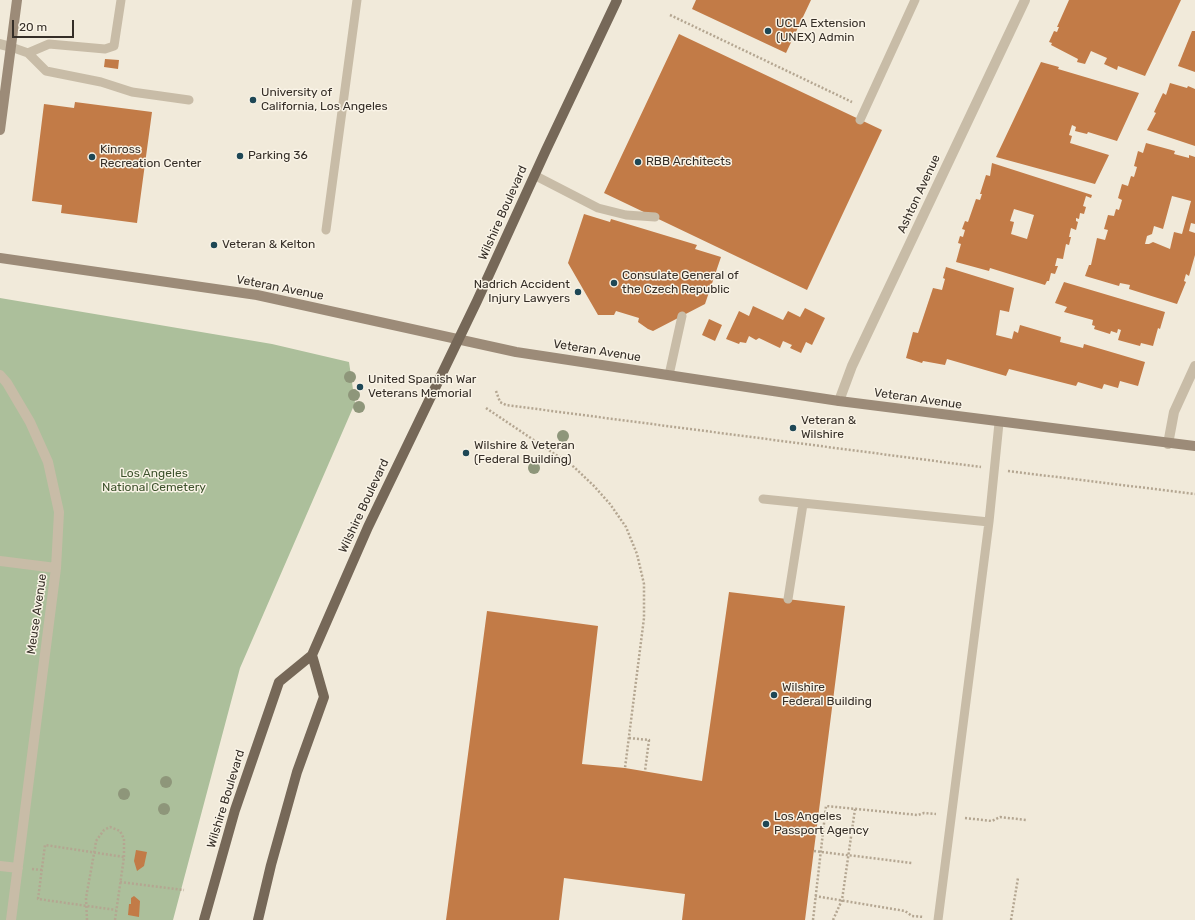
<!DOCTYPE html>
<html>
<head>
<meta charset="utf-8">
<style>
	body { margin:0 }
	#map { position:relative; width:1195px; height:920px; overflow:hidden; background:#f1eada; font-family:Rubik,sans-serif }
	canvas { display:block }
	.scale { position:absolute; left:12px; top:20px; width:62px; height:18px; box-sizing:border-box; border:2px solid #352e27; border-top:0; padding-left:5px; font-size:12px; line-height:14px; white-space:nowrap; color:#352e27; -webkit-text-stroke:3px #f9f3e6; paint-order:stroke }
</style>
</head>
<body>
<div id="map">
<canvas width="1195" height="920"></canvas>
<div class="scale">20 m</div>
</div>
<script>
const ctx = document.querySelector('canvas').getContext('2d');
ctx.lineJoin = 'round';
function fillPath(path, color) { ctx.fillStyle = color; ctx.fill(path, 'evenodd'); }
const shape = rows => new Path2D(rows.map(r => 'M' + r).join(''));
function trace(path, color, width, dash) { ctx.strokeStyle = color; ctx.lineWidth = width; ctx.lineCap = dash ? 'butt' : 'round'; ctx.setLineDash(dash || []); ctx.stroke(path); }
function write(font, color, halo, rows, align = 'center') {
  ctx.font = font + ' Rubik,sans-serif'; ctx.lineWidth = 3; ctx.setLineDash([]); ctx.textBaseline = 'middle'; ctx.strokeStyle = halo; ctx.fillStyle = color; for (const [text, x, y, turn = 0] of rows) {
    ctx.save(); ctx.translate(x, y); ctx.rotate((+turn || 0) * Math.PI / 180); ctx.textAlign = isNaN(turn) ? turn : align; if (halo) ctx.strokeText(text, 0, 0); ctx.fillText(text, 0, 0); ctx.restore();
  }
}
fillPath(shape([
	[0,298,272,344,349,362,355,403,240,668,173,920,0,920]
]), '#acbf9b');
fillPath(shape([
	[696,0,811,0,786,53,692,9],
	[1069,0,1181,0,1145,76,1118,66,1117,70,1104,64,1107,58,1091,51,1085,64,1077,62,1078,59,1051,45,1052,43,1049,42,1054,31,1057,32,1059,27,1057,27],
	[1192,31,1195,31,1195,72,1178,66],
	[679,34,882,130,807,290,604,193],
	[105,59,119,60,118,69,104,67],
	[1041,62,1059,67,1058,69,1139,93,1117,141,1088,132,1087,134,1075,131,1076,127,1072,125,1069,135,1072,136,1070,143,1109,155,1095,184,996,157],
	[1170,83,1187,88,1188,86,1195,89,1195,146,1147,130,1156,113,1154,112,1163,93,1166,95],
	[75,102,152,112,137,223,61,213,62,205,32,201,44,104,74,108],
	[1146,143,1175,151,1174,154,1189,158,1189,155,1195,157,1195,224,1191,223,1189,231,1195,233,1195,255,1189,276,1186,274,1184,281,1186,282,1177,304,1129,289,1130,285,1120,283,1119,286,1085,276,1089,265,1091,265,1097,238,1105,240,1108,230,1104,229,1108,215,1114,216,1116,209,1119,210,1122,200,1118,198,1122,184,1128,186,1131,176,1134,177,1137,167,1134,166,1138,151,1143,153],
	[1172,196,1191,201,1182,234,1174,232,1170,249,1153,242,1149,244,1145,244,1147,236,1152,234,1154,226,1163,229],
	[992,163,1092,195,1091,198,1086,196,1083,206,1086,207,1084,214,1080,213,1079,219,1076,218,1076,221,1078,222,1076,230,1071,228,1069,237,1071,237,1069,245,1066,244,1063,259,1057,258,1055,266,1058,266,1055,274,1051,273,1049,281,1047,281,1045,285,990,268,989,271,956,262,961,244,958,243,960,236,963,237,965,230,962,229,965,221,968,222,976,199,980,200,982,194,980,194,986,175,990,176],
	[1014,209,1034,215,1027,239,1011,234,1014,222,1010,221],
	[584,214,610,222,611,219,697,245,695,249,721,257,705,304,653,331,648,329,638,322,639,318,616,311,614,315,598,315,568,263],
	[946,267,1014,288,1009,312,1000,310,996,335,1012,339,1014,331,1018,333,1020,325,1061,337,1060,342,1083,348,1084,344,1145,362,1138,386,1120,381,1118,388,1104,384,1102,389,1078,382,1076,386,1009,369,1006,376,947,359,945,365,923,361,922,363,906,358,913,332,918,333,933,288,942,290,945,279,943,278],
	[1064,282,1165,312,1160,329,1158,328,1153,346,1141,343,1140,346,1118,340,1121,330,1118,329,1117,333,1111,331,1110,334,1094,329,1095,326,1092,325,1093,320,1064,312,1067,307,1055,303],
	[753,306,783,320,788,311,800,317,805,308,825,318,812,345,806,342,801,353,790,348,792,345,783,341,780,348,759,338,756,340,749,336,746,343,740,342,739,344,726,339,739,311,749,316],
	[709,319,722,325,715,341,702,335],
	[729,592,845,606,805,920,682,920,685,894,564,878,559,920,446,920,487,611,598,626,582,764,625,768,702,781],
	[136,850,147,852,144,866,137,871,134,861],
	[134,896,140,901,139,917,128,915,129,904,131,904,131,898]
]), '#c27b47');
trace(shape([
	[670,15,852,102],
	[496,391,500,402,506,405,981,467],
	[486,408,574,467,594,486,610,504,626,527,637,554,644,584,644,618,625,768],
	[1008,471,1195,494],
	[629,738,649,740,645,771],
	[965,818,992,821,1000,817,1026,820],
	[814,851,912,863],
	[32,869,42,870],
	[120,882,184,890],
	[815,896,905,911,912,916,924,917],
	[87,920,86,898,95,848,96,841,104,830,110,827,120,831,124,839,124,857],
	[115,920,124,857,45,845,38,899,116,910],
	[813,920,826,806,918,815,924,813,936,814],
	[833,920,842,900,855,809],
	[1011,920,1018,878]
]), '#b4a691', 2.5, [2, 2]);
trace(shape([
	[11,47,28,53,46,71,101,82,132,92,189,100],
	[28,53,49,44,105,49,114,46,121,0],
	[860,120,915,0],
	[534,175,598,208,626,215,655,217],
	[326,230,357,0],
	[669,375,682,316],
	[763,499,989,522],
	[788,599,803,504],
	[938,920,989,522,999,423]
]), '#c8bca7', 9);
trace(shape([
	[0,44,11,47],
	[0,375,7,383,30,422,48,462,59,512,56,568,11,920],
	[839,401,852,366,1025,0],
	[1168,444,1174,412,1195,366],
	[0,561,56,568],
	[0,866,18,868]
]), '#c8bca7', 10);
trace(shape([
	[0,130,17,0],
	[0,258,257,295,516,352,839,401,1195,446]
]), '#9c8b78', 10);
trace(shape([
	[204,920,235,810,279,682,312,655,368,527,477,301,546,150,617,0],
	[258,920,271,865,297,772,324,697,312,655]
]), '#766858', 10);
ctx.fillStyle = '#8e967a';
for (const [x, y] of [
	[350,377],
	[354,395],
	[359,407],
	[563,436],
	[534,468],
	[166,782],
	[124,794],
	[164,809]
]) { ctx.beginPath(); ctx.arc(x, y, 6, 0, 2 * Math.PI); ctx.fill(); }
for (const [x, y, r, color] of [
	[768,31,4,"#1e4755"],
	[253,100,4,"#1e4755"],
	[240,156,4,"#1e4755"],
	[92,157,4,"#1e4755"],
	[638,162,4,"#1e4755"],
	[214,245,4,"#1e4755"],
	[614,283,4,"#1e4755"],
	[578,292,4,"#1e4755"],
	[360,387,4,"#1e4755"],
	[793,428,4,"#1e4755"],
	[466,453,4,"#1e4755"],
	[774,695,4,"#1e4755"],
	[766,824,4,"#1e4755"]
]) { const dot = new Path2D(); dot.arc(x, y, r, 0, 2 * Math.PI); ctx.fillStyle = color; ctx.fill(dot); trace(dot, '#f9f3e6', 1.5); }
write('12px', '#352e27', '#f9f3e6', [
	["UCLA Extension",776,24],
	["(UNEX) Admin",776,38],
	["University of",261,93],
	["California, Los Angeles",261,107],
	["Kinross",100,150],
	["Recreation Center",100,164],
	["Parking 36",248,156],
	["RBB Architects",646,162],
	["Veteran & Kelton",222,245],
	["Consulate General of",622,276],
	["the Czech Republic",622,290],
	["Nadrich Accident",570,285,"right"],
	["Injury Lawyers",570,299,"right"],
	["United Spanish War",368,380],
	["Veterans Memorial",368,394],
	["Veteran &",801,421],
	["Wilshire",801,435],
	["Wilshire & Veteran",474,446],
	["(Federal Building)",474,460],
	["Wilshire",782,688],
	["Federal Building",782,702],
	["Los Angeles",774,817],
	["Passport Agency",774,831]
], 'left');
write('12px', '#352e27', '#f9f3e6', [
	["Ashton Avenue",919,194,-65],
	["Wilshire Boulevard",503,213,-66],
	["Veteran Avenue",280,288,11],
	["Veteran Avenue",597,351,9],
	["Veteran Avenue",918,399,8],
	["Wilshire Boulevard",364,506,-65],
	["Meuse Avenue",37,614,-82],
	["Wilshire Boulevard",226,799,-73]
]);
write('12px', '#3d522c', '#f9f3e6', [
	["Los Angeles",154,474],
	["National Cemetery",154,488]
]);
</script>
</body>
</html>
